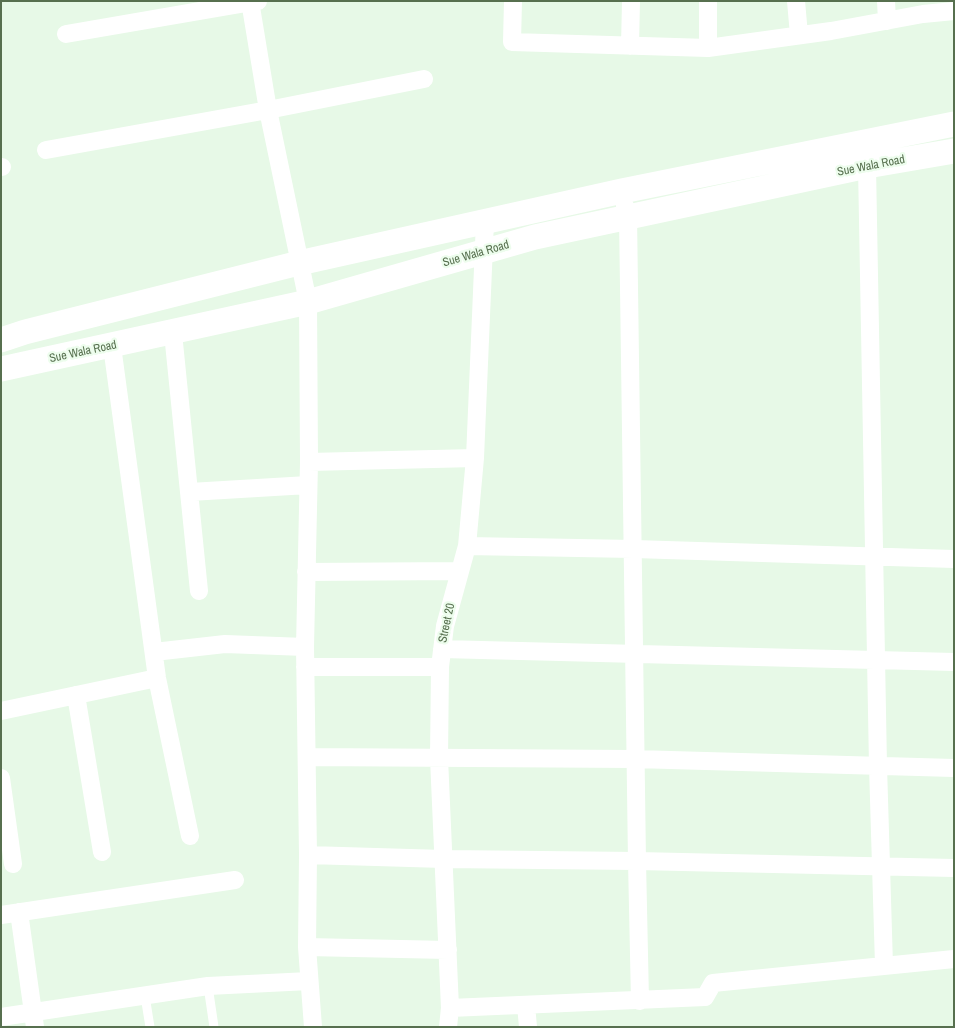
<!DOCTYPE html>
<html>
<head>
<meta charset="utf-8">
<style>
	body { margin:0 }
	#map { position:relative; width:955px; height:1028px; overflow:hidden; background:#e7f9e7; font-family:"Archivo Narrow",sans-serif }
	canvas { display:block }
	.frame { position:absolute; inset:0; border:2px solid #57704f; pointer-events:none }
</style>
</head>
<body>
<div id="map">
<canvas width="955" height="1028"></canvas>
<div class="frame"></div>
</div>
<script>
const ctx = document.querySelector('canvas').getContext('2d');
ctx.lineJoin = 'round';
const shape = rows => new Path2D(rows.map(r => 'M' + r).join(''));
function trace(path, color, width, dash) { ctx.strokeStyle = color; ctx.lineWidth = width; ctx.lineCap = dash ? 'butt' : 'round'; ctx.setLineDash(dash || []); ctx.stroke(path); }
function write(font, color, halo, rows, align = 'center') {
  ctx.font = font + ' "Archivo Narrow",sans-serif'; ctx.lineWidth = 4.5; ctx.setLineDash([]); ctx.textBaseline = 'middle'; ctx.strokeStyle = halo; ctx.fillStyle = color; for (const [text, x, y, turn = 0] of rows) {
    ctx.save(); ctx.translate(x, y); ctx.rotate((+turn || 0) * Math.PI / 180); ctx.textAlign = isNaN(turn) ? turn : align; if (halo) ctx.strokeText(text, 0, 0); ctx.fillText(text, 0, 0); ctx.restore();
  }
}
trace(shape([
	[208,986,214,1027],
	[145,996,150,1027]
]), '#fff', 9);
trace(shape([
	[250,1,268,110,308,302,309,462,305,647,308,855,307,947,313,1027],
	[513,1,512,42,708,48,831,31,923,14,954,11],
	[708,1,708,48],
	[796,1,799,35],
	[886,1,887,21],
	[66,34,258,1],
	[630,46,631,1],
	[46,150,268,110,424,79],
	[863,156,867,166,878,766,884,965],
	[1,167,2,167],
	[625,206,628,216,637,861,640,1001],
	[173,333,199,591],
	[112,346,157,678,190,836],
	[309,462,475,458],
	[190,492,308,485],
	[467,546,634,549,954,559],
	[306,572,460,571],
	[442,649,954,662],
	[154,652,225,644,305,647],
	[305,667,440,667],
	[76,695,102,852],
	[1,711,157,678],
	[307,757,635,759,954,768],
	[1,778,13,864],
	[308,855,444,859,637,861,954,868],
	[19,912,35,1027],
	[1,915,235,880],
	[307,947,448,950],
	[526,1005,528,1027],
	[450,1008,705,997,713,983,954,959],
	[1,1017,208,986,309,981],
	[448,1027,450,1008,439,758,440,667,445,626,467,546,475,458,485,221]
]), '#fff', 18);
trace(shape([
	[1,340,25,332,299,263,622,191,954,124],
	[1,369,308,302,535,237,867,166,954,151]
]), '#fff', 25);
write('12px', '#57704f', '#edfded', [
	["Sue Wala Road",871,166,-11],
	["Sue Wala Road",476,254,-16],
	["Sue Wala Road",83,352,-12],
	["Street 20",447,623,-78]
]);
</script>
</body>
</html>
